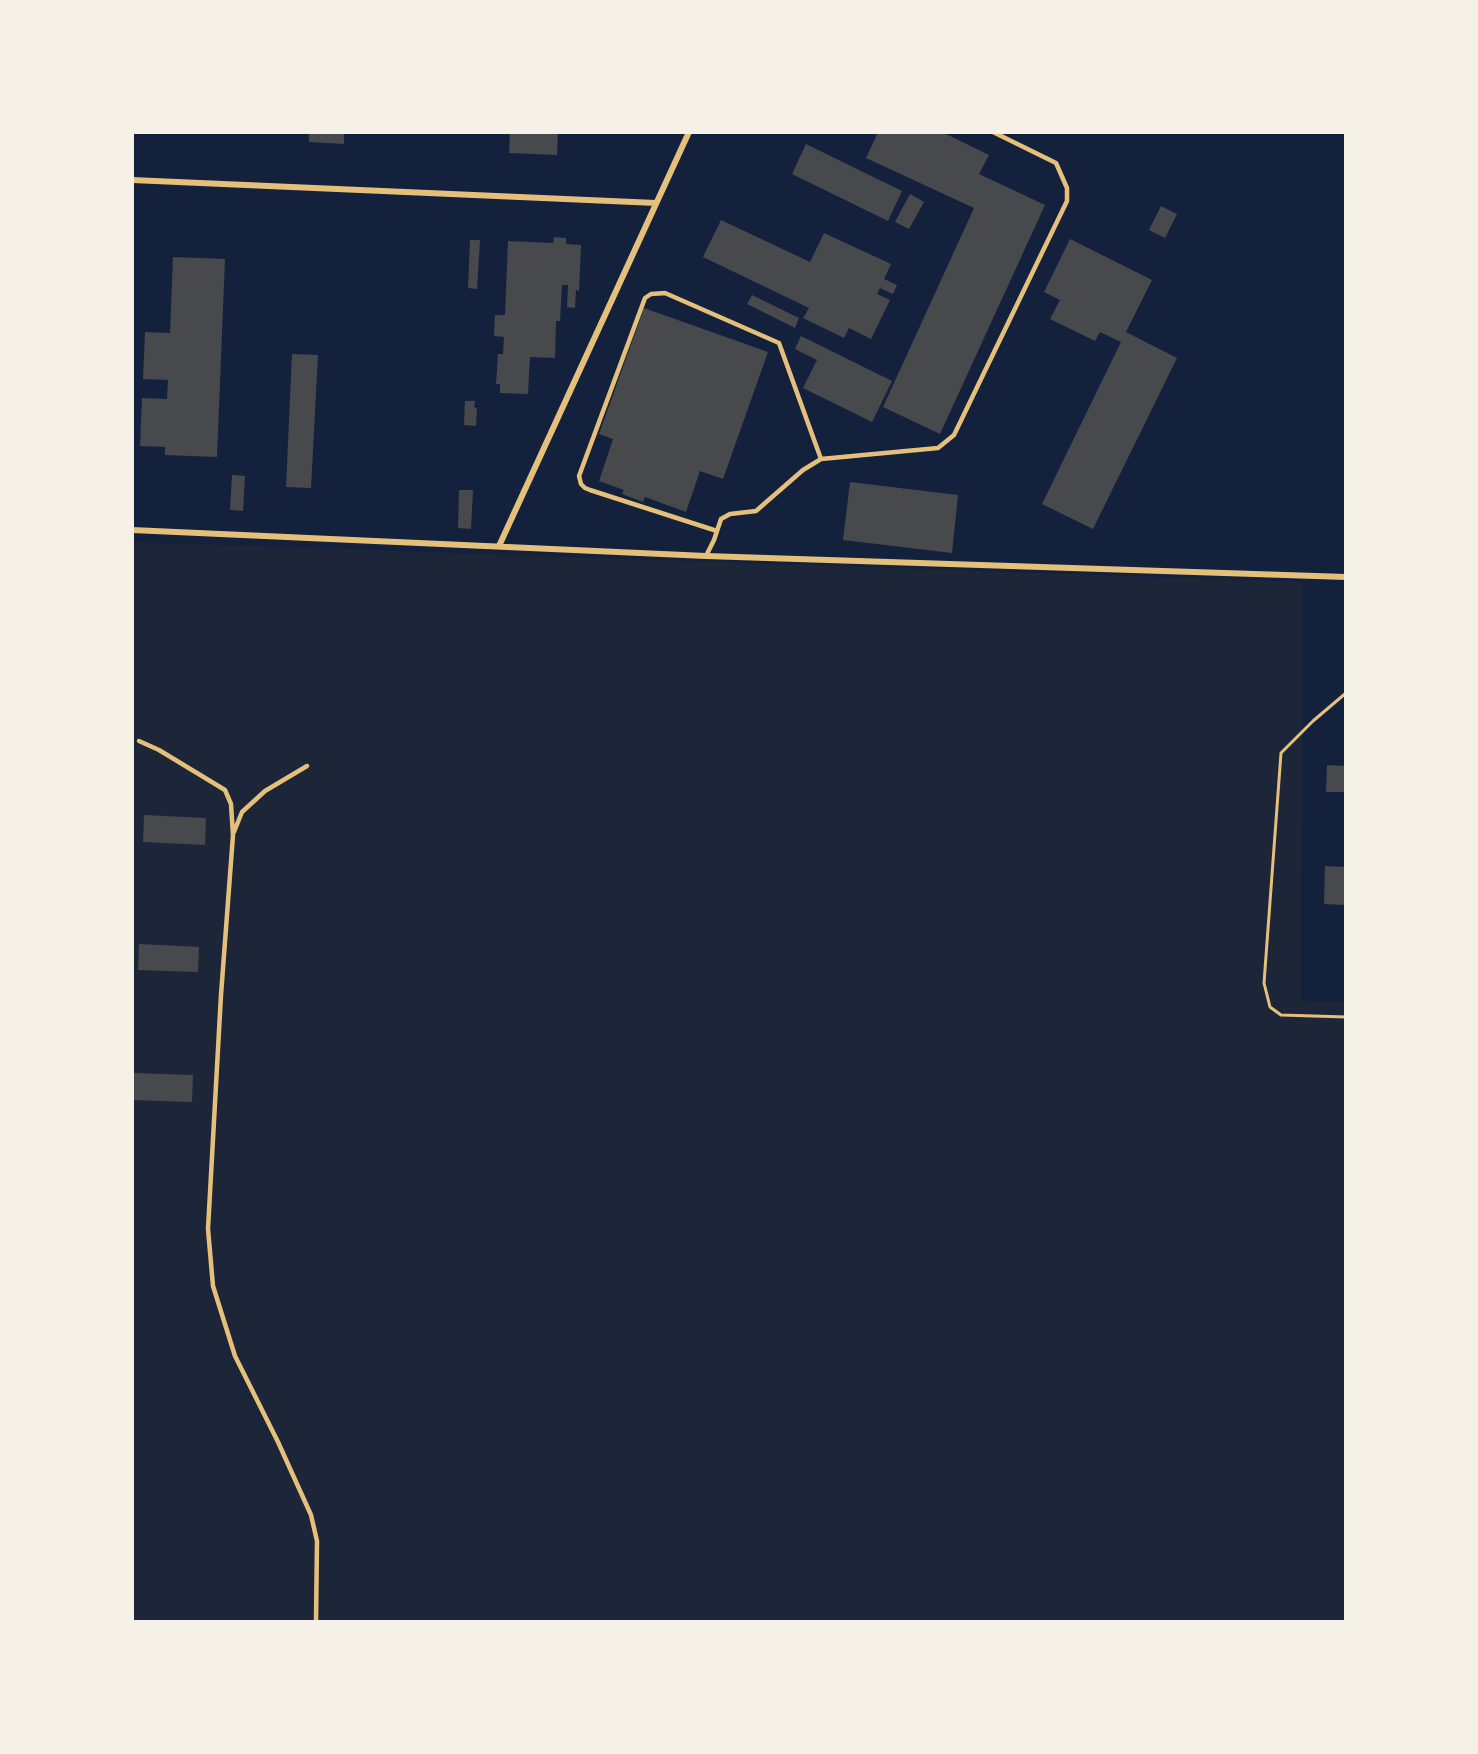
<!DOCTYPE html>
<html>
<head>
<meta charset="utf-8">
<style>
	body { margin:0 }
	#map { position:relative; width:1478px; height:1754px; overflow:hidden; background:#14213d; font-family:"Libre Baskerville",serif }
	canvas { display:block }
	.frame { position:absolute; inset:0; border:134px solid #f6f1e7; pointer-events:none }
</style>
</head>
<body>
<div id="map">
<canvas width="1478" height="1754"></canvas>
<div class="frame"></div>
</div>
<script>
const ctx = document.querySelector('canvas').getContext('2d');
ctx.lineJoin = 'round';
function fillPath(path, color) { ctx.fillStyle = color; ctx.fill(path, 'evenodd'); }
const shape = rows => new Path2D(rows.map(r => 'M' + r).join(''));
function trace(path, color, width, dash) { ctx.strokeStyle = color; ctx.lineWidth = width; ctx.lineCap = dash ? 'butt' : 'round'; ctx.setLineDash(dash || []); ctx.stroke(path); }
fillPath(shape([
	[132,542,1303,582,1301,1001,1346,1002,1346,1622,132,1622]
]), '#1d2539');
fillPath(shape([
	[309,132,344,132,344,144,309,142],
	[510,132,558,133,557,155,509,153],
	[878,132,942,132,989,155,979,174,1045,205,940,434,883,407,974,208,866,158],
	[806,144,902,191,888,221,792,174],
	[910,194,924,202,909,229,895,222],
	[1161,206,1177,214,1165,238,1149,230],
	[721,220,810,262,824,233,891,264,884,279,897,285,893,294,880,288,877,294,890,300,871,339,849,328,844,338,803,318,809,308,703,257],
	[554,237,566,238,566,244,581,245,579,291,576,290,575,308,567,307,568,285,562,285,560,321,556,321,555,358,530,357,528,394,500,393,500,384,496,384,498,354,503,354,504,337,494,336,495,315,505,315,508,241,553,243],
	[1070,239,1152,280,1126,332,1177,358,1093,529,1042,504,1121,342,1100,332,1095,341,1050,319,1060,300,1044,292],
	[470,240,480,240,477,289,468,288],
	[173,257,225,259,217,457,165,455,165,447,140,446,142,398,167,399,168,380,143,379,145,332,170,333],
	[752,295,799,318,795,328,747,304],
	[644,308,768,352,723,479,700,471,686,512,645,497,643,502,622,494,624,490,599,481,613,439,599,434],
	[801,336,892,381,872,422,803,388,817,360,795,349],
	[292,354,318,355,311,488,286,487],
	[465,401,475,401,474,407,477,408,476,426,464,425],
	[232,475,245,476,243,511,230,510],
	[850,482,958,495,952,553,843,540],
	[459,490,473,490,471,529,458,528],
	[1327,765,1346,766,1346,792,1326,792],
	[144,815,206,818,205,845,143,842],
	[1325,866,1346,867,1346,905,1324,904],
	[139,944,199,947,198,972,138,970],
	[133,1073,193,1075,192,1102,132,1100]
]), '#48494c');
trace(shape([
	[1346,693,1313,721,1281,753,1264,983,1270,1007,1281,1015,1346,1017]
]), '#e5c07b', 3);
trace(shape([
	[717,531,590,490,585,488,581,484,579,476,645,298,651,294,665,293,779,343,821,459],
	[706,556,714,540,721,519,730,514,756,511,803,470,821,459,938,448,954,435,1067,201,1067,188,1056,163,993,132],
	[139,741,159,750,225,790,231,804,233,835,221,995,208,1229,213,1286,235,1356,278,1442,311,1515,317,1541,316,1622],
	[234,832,242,812,265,791,307,766]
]), '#e5c07b', 4.5);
trace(shape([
	[132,180,656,203],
	[132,530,706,556,1346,577],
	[499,546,689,132]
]), '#e5c07b', 6);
</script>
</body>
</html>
